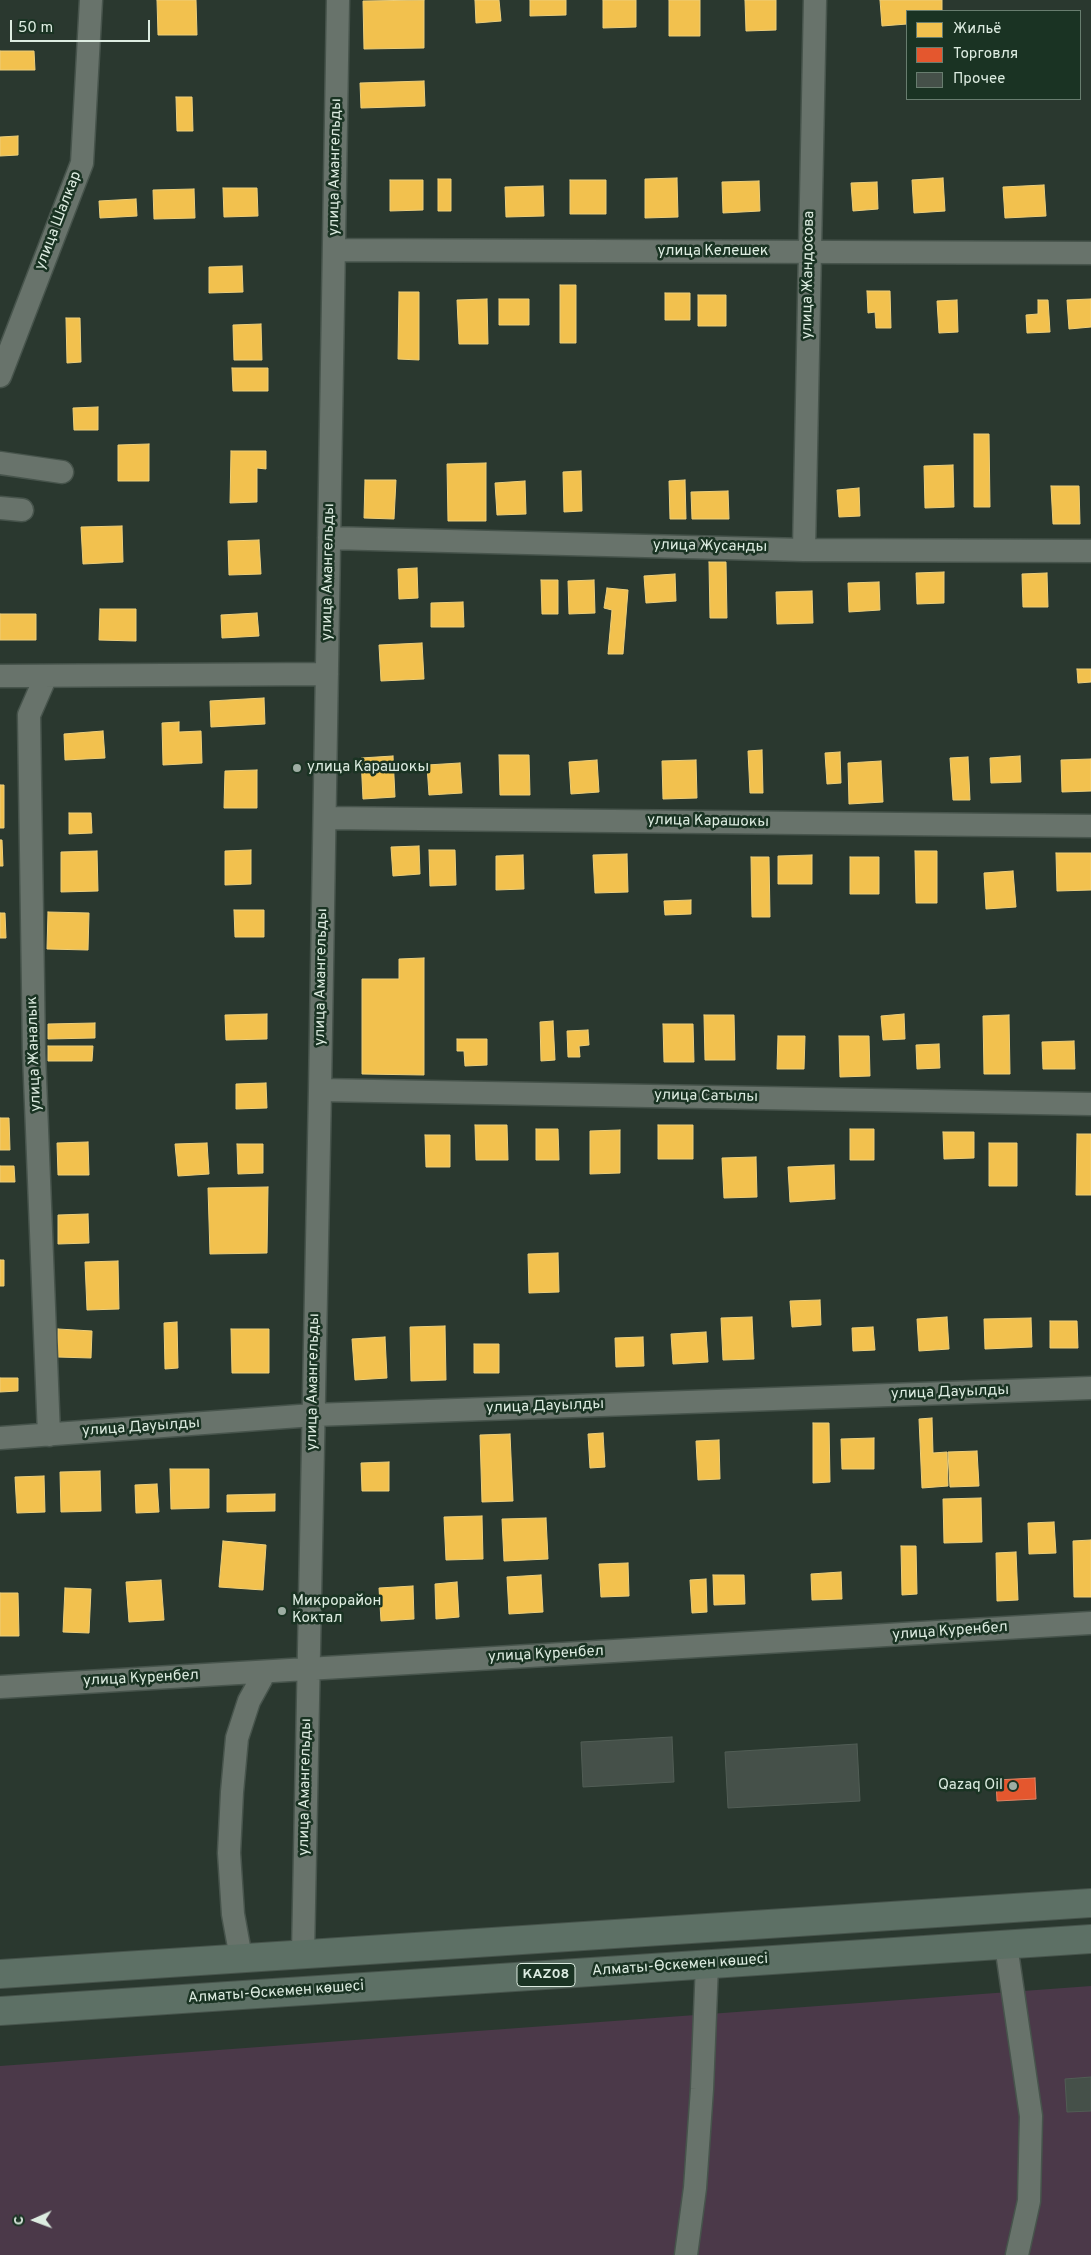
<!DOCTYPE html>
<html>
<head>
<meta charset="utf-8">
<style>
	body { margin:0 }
	#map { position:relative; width:1091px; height:2255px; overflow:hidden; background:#2a382f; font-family:Overpass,sans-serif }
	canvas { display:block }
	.legend { position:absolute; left:906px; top:10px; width:175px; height:90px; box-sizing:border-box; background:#1a3323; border:1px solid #687d6f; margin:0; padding:6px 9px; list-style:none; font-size:15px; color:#ddece1 }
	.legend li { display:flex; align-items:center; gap:10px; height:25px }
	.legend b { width:25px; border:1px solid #687d6f }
	.north { position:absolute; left:10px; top:2195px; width:50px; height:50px; -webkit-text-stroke:4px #1a3323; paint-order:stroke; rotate:268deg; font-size:14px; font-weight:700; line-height:20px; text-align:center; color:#ddece1 }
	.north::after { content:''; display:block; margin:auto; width:18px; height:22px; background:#ddece1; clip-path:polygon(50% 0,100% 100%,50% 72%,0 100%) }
	.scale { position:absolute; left:10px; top:20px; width:140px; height:22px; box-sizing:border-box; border:2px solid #ddece1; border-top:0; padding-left:6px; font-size:15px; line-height:18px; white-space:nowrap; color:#ddece1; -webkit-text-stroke:4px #1a3323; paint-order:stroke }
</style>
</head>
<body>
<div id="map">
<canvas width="1091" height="2255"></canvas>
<ul class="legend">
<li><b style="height:14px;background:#f2c14e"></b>Жильё</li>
<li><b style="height:14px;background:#e4572e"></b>Торговля</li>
<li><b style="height:14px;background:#455049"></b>Прочее</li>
</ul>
<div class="north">С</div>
<div class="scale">50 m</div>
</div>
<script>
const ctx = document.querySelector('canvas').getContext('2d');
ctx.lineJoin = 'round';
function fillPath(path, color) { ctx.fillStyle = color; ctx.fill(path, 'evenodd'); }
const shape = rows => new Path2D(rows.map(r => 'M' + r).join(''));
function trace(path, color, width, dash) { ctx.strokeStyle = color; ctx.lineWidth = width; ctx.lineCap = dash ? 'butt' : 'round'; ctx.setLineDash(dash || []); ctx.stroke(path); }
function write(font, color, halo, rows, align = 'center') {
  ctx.font = font + ' Overpass,sans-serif'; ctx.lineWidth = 5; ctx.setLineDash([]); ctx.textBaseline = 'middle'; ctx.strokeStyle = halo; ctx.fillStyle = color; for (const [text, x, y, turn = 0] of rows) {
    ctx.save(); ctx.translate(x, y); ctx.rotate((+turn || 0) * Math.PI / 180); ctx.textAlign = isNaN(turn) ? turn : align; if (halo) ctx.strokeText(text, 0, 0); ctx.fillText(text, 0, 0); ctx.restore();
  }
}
fillPath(shape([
	[1091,1986,1091,2255,0,2255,0,2066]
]), '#4b3949');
const homes = shape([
	[157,0,196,0,197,35,158,35,157,0],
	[424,0,424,48,364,49,363,1,424,0],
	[475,0,499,0,501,21,476,23,475,0],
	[530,0,566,0,566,15,530,16,530,0],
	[603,0,636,0,636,27,603,28,603,0],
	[669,0,700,0,700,36,669,36,669,0],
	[745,0,776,0,776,30,746,31,745,0],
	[880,0,942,0,942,11,907,11,907,24,882,26,880,0],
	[0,51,34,51,35,70,0,70,0,51],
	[424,81,425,106,361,108,360,83,424,81],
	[176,97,192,97,193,131,177,131,176,97],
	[18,136,18,155,0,156,0,137,18,136],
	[677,178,678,217,645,218,645,179,677,178],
	[943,178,945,211,914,213,912,180,943,178],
	[438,179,451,179,451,211,438,211,438,179],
	[390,180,423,180,423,210,390,211,390,180],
	[570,180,606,180,606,214,570,214,570,180],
	[759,181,760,211,723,213,722,182,759,181],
	[877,182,878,209,853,211,851,183,877,182],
	[1044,185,1046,216,1005,218,1003,187,1044,185],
	[543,186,544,216,506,217,505,187,543,186],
	[223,188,257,188,258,216,224,217,223,188],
	[194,189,195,218,154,219,153,190,194,189],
	[136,199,137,216,100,218,99,201,136,199],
	[242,266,243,292,209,293,209,267,242,266],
	[560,285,576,285,576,343,560,343,560,285],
	[867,291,890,291,891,328,876,328,875,312,868,313,867,291],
	[399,292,419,292,419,360,398,359,399,292],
	[665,293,690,293,690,320,665,320,665,293],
	[698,295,726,295,726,326,698,326,698,295],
	[487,299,488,344,459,344,457,300,487,299],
	[499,299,529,299,529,325,499,325,499,299],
	[1091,299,1091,327,1069,329,1067,300,1091,299],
	[957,300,958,332,939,333,937,301,957,300],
	[1038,300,1048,300,1050,332,1027,333,1026,315,1038,314,1038,300],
	[66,318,80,318,81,362,67,363,66,318],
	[261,324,262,360,234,360,233,325,261,324],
	[232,368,268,368,268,391,233,391,232,368],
	[98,407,98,430,74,430,73,408,98,407],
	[974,434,989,434,990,507,974,507,974,434],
	[149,444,149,481,118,481,118,445,149,444],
	[231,451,266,451,266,469,257,468,257,502,230,503,231,451],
	[486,463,486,521,448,521,447,464,486,463],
	[953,465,954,507,925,508,924,466,953,465],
	[581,471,582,511,564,512,563,472,581,471],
	[365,480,396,480,394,519,364,518,365,480],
	[685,480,686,519,670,519,669,481,685,480],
	[525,481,526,514,497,515,495,483,525,481],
	[1051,486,1079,486,1080,524,1053,524,1051,486],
	[859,488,860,516,839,517,837,490,859,488],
	[728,491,729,519,692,519,691,492,728,491],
	[122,526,123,562,83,564,81,527,122,526],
	[259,540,261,574,229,575,228,541,259,540],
	[709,562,726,562,727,618,710,618,709,562],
	[417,568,418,598,399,599,398,569,417,568],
	[944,572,944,603,917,604,916,573,944,572],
	[1047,573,1048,607,1023,607,1022,574,1047,573],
	[675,574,676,601,646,603,644,576,675,574],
	[541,580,558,580,558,614,542,614,541,580],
	[594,580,595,613,569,614,568,581,594,580],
	[879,582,880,610,849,612,848,583,879,582],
	[607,588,628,590,623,654,608,654,612,610,604,608,607,588],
	[812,591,813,623,777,624,776,592,812,591],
	[463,602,464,627,431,627,431,603,463,602],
	[100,609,136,609,136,641,99,640,100,609],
	[257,613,259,636,222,638,221,615,257,613],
	[0,614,36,614,36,640,0,640,0,614],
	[422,643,424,679,381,681,379,645,422,643],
	[1077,669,1091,669,1091,682,1078,683,1077,669],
	[264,698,265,724,211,727,210,701,264,698],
	[179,722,179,732,201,731,202,763,163,765,162,723,179,722],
	[103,731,105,758,65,760,64,734,103,731],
	[762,750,763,793,750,793,748,751,762,750],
	[840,752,841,783,827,784,825,753,840,752],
	[499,755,529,755,530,795,500,795,499,755],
	[393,756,395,797,363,799,361,758,393,756],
	[1020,756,1021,782,991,783,990,758,1020,756],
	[968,757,970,800,953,800,950,758,968,757],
	[1091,759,1091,791,1062,792,1061,760,1091,759],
	[597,760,599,792,571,794,569,762,597,760],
	[696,760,697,798,663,799,662,761,696,760],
	[881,761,883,802,849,804,848,763,881,761],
	[460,763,462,793,429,795,427,765,460,763],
	[257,770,257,808,224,808,225,771,257,770],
	[0,785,4,785,4,828,0,828,0,785],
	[69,813,91,813,92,833,69,834,69,813],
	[0,840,2,840,3,866,0,866,0,840],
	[419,846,420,874,393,876,391,847,419,846],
	[251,850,251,884,225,885,225,851,251,850],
	[429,850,455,850,456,885,430,886,429,850],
	[97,851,98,891,61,892,61,852,97,851],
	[915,851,937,851,937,903,916,903,915,851],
	[1056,853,1091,853,1091,890,1057,891,1056,853],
	[627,854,628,892,595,893,593,855,627,854],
	[523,855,524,889,496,890,496,856,523,855],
	[812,855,812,884,778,884,778,856,812,855],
	[751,857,769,857,770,917,752,917,751,857],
	[850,857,879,857,879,894,850,894,850,857],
	[1013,871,1016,907,986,909,984,873,1013,871],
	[691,900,691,914,665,915,664,901,691,900],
	[234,910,264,910,264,937,235,937,234,910],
	[48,912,89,913,88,950,47,949,48,912],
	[0,913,5,913,6,938,0,938,0,913],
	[424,958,424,1075,362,1074,362,979,399,979,399,959,424,958],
	[267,1014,267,1039,226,1040,225,1015,267,1014],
	[904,1014,905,1039,883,1040,881,1016,904,1014],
	[704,1015,734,1015,735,1060,705,1060,704,1015],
	[1009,1015,1010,1074,984,1074,983,1016,1009,1015],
	[553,1021,555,1060,541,1061,540,1022,553,1021],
	[95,1023,95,1038,48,1039,48,1024,95,1023],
	[663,1024,693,1024,694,1062,664,1062,663,1024],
	[588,1030,589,1045,579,1046,580,1057,568,1057,567,1031,588,1030],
	[778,1036,805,1036,804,1069,777,1069,778,1036],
	[839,1036,869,1036,870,1076,840,1077,839,1036],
	[457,1039,487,1039,487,1065,465,1066,464,1051,457,1051,457,1039],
	[1074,1041,1075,1069,1043,1069,1042,1042,1074,1041],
	[939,1044,940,1068,917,1069,916,1045,939,1044],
	[48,1046,93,1046,92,1061,48,1061,48,1046],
	[266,1083,267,1108,236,1109,236,1084,266,1083],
	[0,1118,9,1118,10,1150,0,1150,0,1118],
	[475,1125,507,1125,508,1160,476,1160,475,1125],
	[658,1125,693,1125,693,1159,658,1159,658,1125],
	[536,1129,558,1129,559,1160,536,1160,536,1129],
	[850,1129,874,1129,874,1160,850,1160,850,1129],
	[620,1130,620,1173,590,1174,590,1131,620,1130],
	[943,1132,974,1132,974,1158,944,1159,943,1132],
	[1077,1134,1091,1134,1091,1195,1076,1195,1077,1134],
	[425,1135,450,1135,450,1167,426,1167,425,1135],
	[88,1142,89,1175,58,1175,57,1143,88,1142],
	[207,1143,209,1174,178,1176,175,1144,207,1143],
	[989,1143,1017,1143,1017,1186,989,1186,989,1143],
	[237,1144,263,1144,263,1173,238,1174,237,1144],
	[756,1157,757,1197,724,1198,722,1158,756,1157],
	[834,1165,835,1199,790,1202,788,1167,834,1165],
	[0,1166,14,1166,15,1182,0,1182,0,1166],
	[268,1187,267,1253,210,1254,208,1188,268,1187],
	[88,1214,89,1243,58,1244,58,1215,88,1214],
	[558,1253,559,1292,529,1293,528,1254,558,1253],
	[0,1260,4,1260,4,1286,0,1286,0,1260],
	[118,1261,119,1309,87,1310,85,1262,118,1261],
	[820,1300,821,1325,792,1327,790,1301,820,1300],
	[752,1317,754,1359,723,1360,721,1318,752,1317],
	[947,1317,949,1349,919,1351,917,1319,947,1317],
	[1031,1318,1032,1347,985,1349,984,1319,1031,1318],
	[1050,1321,1077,1321,1078,1348,1050,1348,1050,1321],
	[177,1322,178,1368,165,1369,164,1323,177,1322],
	[445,1326,446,1380,411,1381,410,1327,445,1326],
	[873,1327,875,1350,853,1351,852,1328,873,1327],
	[58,1329,92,1331,91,1358,57,1357,58,1329],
	[231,1329,269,1329,269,1373,232,1373,231,1329],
	[706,1332,708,1362,673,1364,671,1334,706,1332],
	[385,1337,387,1378,355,1380,352,1339,385,1337],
	[643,1337,644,1366,616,1367,615,1338,643,1337],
	[474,1344,499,1344,499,1373,474,1373,474,1344],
	[0,1378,18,1378,18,1391,0,1392,0,1378],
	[932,1418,933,1453,947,1452,948,1486,922,1488,919,1419,932,1418],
	[813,1423,829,1423,830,1482,813,1483,813,1423],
	[603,1433,605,1467,590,1468,588,1434,603,1433],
	[510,1434,513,1501,482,1502,480,1435,510,1434],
	[874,1438,874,1469,842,1469,841,1439,874,1438],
	[719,1440,720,1479,698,1480,696,1441,719,1440],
	[977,1451,979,1486,950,1487,948,1452,977,1451],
	[389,1462,389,1491,362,1491,361,1463,389,1462],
	[170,1469,209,1469,209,1508,171,1509,170,1469],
	[100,1471,101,1511,61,1512,60,1472,100,1471],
	[44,1476,45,1512,17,1513,15,1477,44,1476],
	[157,1484,159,1512,136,1513,135,1485,157,1484],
	[275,1494,275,1511,227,1512,227,1495,275,1494],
	[981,1498,982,1542,944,1543,943,1499,981,1498],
	[482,1516,483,1559,446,1560,444,1517,482,1516],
	[546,1518,548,1559,504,1561,502,1519,546,1518],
	[1054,1522,1056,1553,1029,1554,1028,1523,1054,1522],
	[1091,1540,1091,1597,1074,1597,1073,1541,1091,1540],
	[223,1541,266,1545,263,1590,219,1587,223,1541],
	[901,1546,916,1546,917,1594,902,1595,901,1546],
	[1016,1552,1018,1600,997,1601,996,1553,1016,1552],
	[628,1563,629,1596,601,1597,599,1564,628,1563],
	[841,1572,842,1599,812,1600,811,1574,841,1572],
	[541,1575,543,1612,509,1614,507,1577,541,1575],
	[713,1575,744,1575,745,1604,714,1605,713,1575],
	[706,1579,707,1612,692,1613,690,1580,706,1579],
	[161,1580,164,1620,129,1622,126,1582,161,1580],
	[457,1582,459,1617,436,1619,435,1584,457,1582],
	[413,1586,414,1619,381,1621,379,1588,413,1586],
	[65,1588,91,1589,89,1633,63,1632,65,1588],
	[0,1593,18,1593,19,1636,0,1636,0,1593]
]);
fillPath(homes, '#f2c14e');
trace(homes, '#ecce7a', 1);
const shops = shape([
	[1035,1778,1036,1799,997,1801,996,1780,1035,1778]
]);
fillPath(shops, '#e4572e');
trace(shops, '#e28464', 1);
const building = shape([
	[672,1737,674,1782,583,1787,581,1742,672,1737],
	[857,1744,860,1801,728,1808,725,1752,857,1744],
	[1091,2077,1091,2111,1067,2112,1065,2079,1091,2077]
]);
fillPath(building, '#455049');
trace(building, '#515d55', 1);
const street = shape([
	[335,250,1091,253],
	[0,376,82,163,91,0],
	[0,463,62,472],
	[0,508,22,510],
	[329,538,804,550,1091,551],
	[804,550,815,0],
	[0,676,327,674],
	[46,676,29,715,34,1053,49,1435],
	[325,818,1091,826],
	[320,1090,1091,1104],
	[0,1438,313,1415,1091,1388],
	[0,1687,1091,1623],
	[1006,1945,1031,2116,1029,2201,1017,2255],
	[303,1954,320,1090,338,0],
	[241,1958,233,1914,229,1853,232,1792,237,1738,249,1701,265,1672],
	[686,2255,695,2188,702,2089,707,1964]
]);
const highway = shape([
	[0,1974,1091,1903],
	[0,2011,1091,1939]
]);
trace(street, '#47544c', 25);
trace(highway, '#47544c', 30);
trace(street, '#68736b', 22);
trace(highway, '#5d7065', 28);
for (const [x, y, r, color] of [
	[297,768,5,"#9eada3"],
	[282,1611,5,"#9eada3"],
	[1013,1786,5,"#9eada3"]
]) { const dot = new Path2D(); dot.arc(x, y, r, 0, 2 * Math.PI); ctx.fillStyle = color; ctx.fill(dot); trace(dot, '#1a3323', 2); }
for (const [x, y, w] of [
	[546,1975,58]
]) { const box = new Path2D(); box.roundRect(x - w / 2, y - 11.5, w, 23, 4); ctx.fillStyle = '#1a3323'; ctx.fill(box); trace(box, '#ddece1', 1); }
write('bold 14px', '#ddece1', null, [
	["KAZ08",546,1975]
]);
write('15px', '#ddece1', '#1a3323', [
	["улица Амангельды",336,167,-89],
	["улица Шалкар",59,221,-69],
	["улица Келешек",713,252],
	["улица Жандосова",809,275,-89],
	["улица Жусанды",710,547,1],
	["улица Амангельды",329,572,-89],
	["улица Карашокы",708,822,1],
	["улица Амангельды",322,977,-89],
	["улица Жаналык",35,1054,-92],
	["улица Сатылы",706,1097,1],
	["улица Амангельды",314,1382,-89],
	["улица Дауылды",950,1393,-2],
	["улица Дауылды",545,1407,-2],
	["улица Дауылды",141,1428,-4],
	["улица Куренбел",950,1632,-4],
	["улица Куренбел",546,1655,-3],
	["улица Куренбел",141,1679,-3],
	["улица Амангельды",306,1787,-89],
	["Алматы-Өскемен көшесі",680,1966,-4],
	["Алматы-Өскемен көшесі",276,1993,-4]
]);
write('15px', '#ddece1', '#1a3323', [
	["улица Карашокы",307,768],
	["Микрорайон",292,1602],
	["Коктал",292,1619],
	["Qazaq Oil",1003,1786,"right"]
], 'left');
</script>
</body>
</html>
